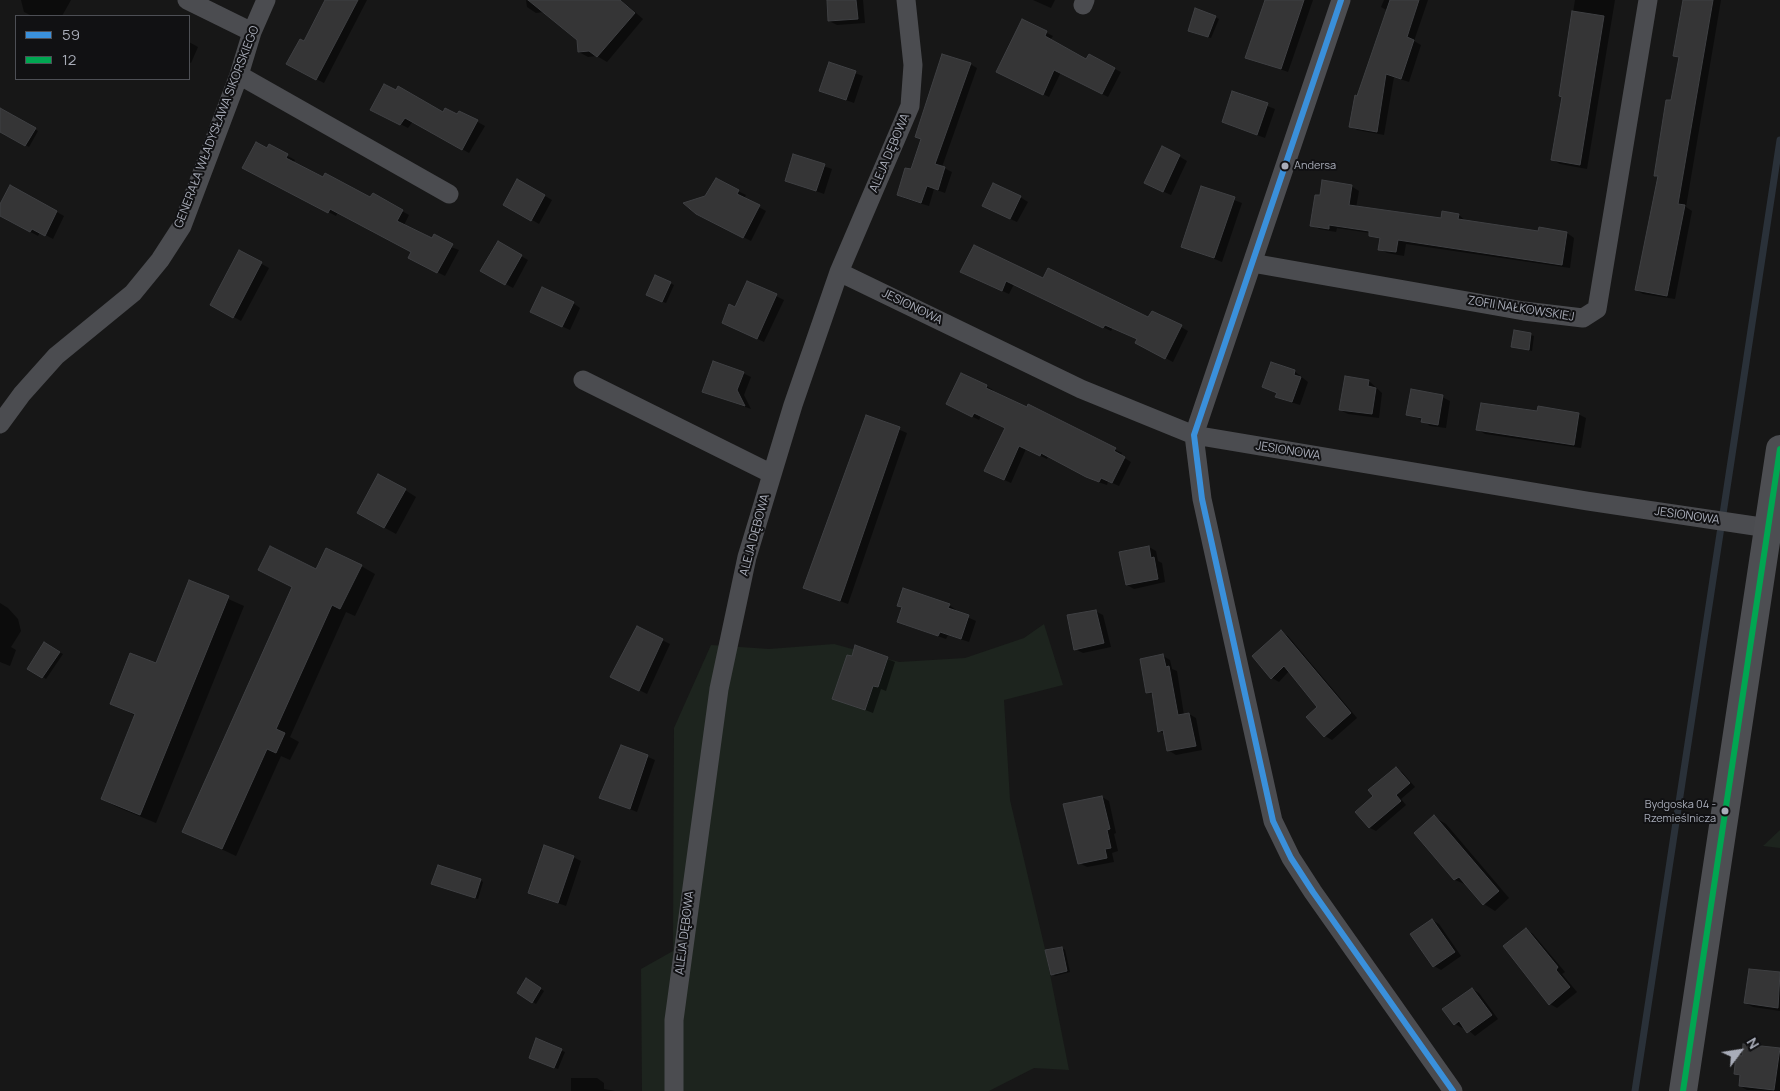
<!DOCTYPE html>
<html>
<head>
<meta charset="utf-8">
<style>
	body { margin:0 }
	#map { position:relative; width:1780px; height:1091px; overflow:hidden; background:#171717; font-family:Manrope,sans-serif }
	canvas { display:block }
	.legend { position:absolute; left:15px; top:15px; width:175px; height:65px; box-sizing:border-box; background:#111113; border:1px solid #4d4f55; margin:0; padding:6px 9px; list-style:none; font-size:15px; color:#a8acb8 }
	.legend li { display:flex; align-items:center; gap:10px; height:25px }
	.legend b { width:25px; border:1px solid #4d4f55 }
	.north { position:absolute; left:1715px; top:1026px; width:50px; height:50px; -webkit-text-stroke:4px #111113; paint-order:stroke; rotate:59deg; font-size:14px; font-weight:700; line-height:20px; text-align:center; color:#a8acb8 }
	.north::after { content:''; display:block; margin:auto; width:18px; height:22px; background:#a8acb8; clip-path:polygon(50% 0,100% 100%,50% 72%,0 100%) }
</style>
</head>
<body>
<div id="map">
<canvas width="1780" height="1091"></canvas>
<ul class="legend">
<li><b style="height:6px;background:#3a90db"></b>59</li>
<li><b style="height:6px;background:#00a651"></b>12</li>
</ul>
<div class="north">N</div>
</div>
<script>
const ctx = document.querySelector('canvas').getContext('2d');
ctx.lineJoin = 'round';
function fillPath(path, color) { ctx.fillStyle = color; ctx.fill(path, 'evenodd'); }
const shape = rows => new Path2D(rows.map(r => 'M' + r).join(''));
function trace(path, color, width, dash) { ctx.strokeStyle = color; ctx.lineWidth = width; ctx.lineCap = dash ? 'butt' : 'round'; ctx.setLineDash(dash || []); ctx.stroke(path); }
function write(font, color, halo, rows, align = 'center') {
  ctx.font = font + ' Manrope,sans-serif'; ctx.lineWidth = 4; ctx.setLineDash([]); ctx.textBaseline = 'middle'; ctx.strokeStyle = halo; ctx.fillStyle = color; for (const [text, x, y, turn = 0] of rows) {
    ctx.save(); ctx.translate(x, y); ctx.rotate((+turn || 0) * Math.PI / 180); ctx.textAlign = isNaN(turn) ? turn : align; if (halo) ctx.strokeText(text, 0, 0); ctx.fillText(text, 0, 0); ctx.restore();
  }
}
fillPath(shape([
	[1044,624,1063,685,1004,700,1010,800,1045,949,1069,1070,1034,1068,989,1091,642,1091,641,969,673,951,674,728,711,645,769,649,834,644,899,662,965,658,1024,638],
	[1780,830,1780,848,1763,846]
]), '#1d241e');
fillPath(shape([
	[21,0,71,0,62,16,32,16,24,12],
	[326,0,367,0,324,83,288,64,304,43],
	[526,0,621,0,643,19,607,62,597,56,588,57,579,52,578,40,544,12,536,13,527,7],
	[828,0,863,0,865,23,837,25,829,21],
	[1033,0,1055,0,1051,8],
	[1266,0,1313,0,1288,72,1247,57],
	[1384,0,1428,0,1414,41,1421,45,1409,82,1394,77,1384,135,1357,130,1350,126,1388,11,1381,7],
	[1575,0,1615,0,1587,169,1560,164,1553,160,1563,98,1560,96],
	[1683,0,1721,0,1686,207,1692,211,1675,299,1643,294,1636,290,1659,177,1655,175,1680,59,1675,55],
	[1215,17,1219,19,1211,38,1192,32],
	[1023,21,1053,36,1050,40,1087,61,1089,56,1121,72,1108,97,1061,72,1049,97,1004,75],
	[189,42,198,47,191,63,189,62],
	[829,64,863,76,854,103,821,91],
	[970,64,977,68,942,167,952,172,945,193,934,189,929,206,906,199,898,195,912,171,922,140],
	[396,92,444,114,457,116,459,112,485,126,469,153,413,121,408,128,379,113],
	[1233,93,1275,109,1265,138,1223,122],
	[0,109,38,131,29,147,0,131],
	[269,146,295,160,293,163,323,179,371,199,373,195,409,215,404,225,432,240,459,250,445,276,417,262,412,252,338,212,336,216,251,171],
	[1163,147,1187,161,1171,195,1153,187],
	[794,156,832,169,824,194,786,180],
	[517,180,552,200,539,224,505,204],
	[716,180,746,195,744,199,766,211,751,241,705,218,706,197],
	[11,186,64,216,53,239,40,232,38,236,0,215,0,207],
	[1351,186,1359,191,1356,208,1442,220,1443,212,1459,215,1466,221,1539,232,1540,229,1567,233,1574,238,1570,268,1406,244,1404,256,1387,253,1380,249,1381,240,1370,233,1337,228,1336,232,1319,229,1312,225],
	[1202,188,1242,203,1222,262,1183,246],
	[1020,197,1028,202,1017,222,991,210],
	[498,243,528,260,513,288,482,271],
	[240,252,269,268,241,321,211,304],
	[969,276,1044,279,1149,319,1181,327,1188,331,1173,362,1144,347,1139,339,1113,328,1111,331,1014,284,1009,294],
	[656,277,674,285,666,303,650,297],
	[748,282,784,300,764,342,731,326],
	[573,303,580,308,570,330,539,316],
	[1515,331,1534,336,1532,351,1512,346],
	[1294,371,1308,382,1300,405,1284,400,1277,396,1278,394,1264,387],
	[743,373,751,377,744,395,751,409,704,392],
	[1346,378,1369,381,1382,393,1379,418,1348,414,1340,410],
	[986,386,993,390,992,392,1122,453,1121,456,1131,462,1119,486,1108,481,1107,485,1095,481,1048,456,1047,459,1026,449,1011,483,985,471,1006,428,981,416,979,420,955,408],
	[1442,397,1450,401,1446,428,1430,426,1422,420,1408,414],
	[1538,413,1578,414,1586,418,1581,448,1485,434,1477,429],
	[867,416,907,433,848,604,805,588],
	[405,490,416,497,396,534,358,513],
	[1149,547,1156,551,1158,561,1162,563,1165,582,1134,589,1127,585],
	[361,566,375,574,355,616,346,612,290,737,299,742,290,760,281,756,236,856,183,831,293,587,317,570],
	[190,582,244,606,156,823,117,807,102,799,136,716,112,703,156,665],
	[0,603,8,608,18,619,21,631,11,647,16,650,10,666,0,662],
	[899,605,949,605,956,610,956,612,976,621,969,642,948,635,946,639,906,625,899,621,903,608],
	[1095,611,1103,615,1111,647,1083,653,1075,649],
	[1281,632,1288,636,1357,718,1332,740,1325,736,1308,717,1319,707,1289,671,1279,682,1272,678],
	[662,640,670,644,647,694,619,680],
	[44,644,63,654,46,679,29,668],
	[856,647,895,662,886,691,881,689,873,713,834,698],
	[1163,656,1170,660,1172,669,1177,671,1184,715,1189,714,1196,718,1202,750,1176,755,1168,750,1165,734,1159,731,1154,695,1147,692],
	[622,746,655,760,637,812,601,797],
	[1396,768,1402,772,1415,787,1401,799,1406,805,1376,831,1370,828,1356,812,1375,796],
	[1102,797,1109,801,1116,833,1114,834,1118,851,1112,853,1114,862,1087,867,1079,863],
	[1434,817,1446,824,1509,898,1495,911,1484,904,1467,885,1455,880,1416,833],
	[573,857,581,861,566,906,530,893],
	[480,880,483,882,478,899,436,885],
	[1432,920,1439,924,1461,956,1441,970,1434,966],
	[1526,930,1533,934,1565,972,1562,974,1577,992,1557,1008,1550,1004],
	[1062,948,1065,950,1070,972,1055,976,1052,974],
	[1750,970,1780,973,1780,1011,1753,1007,1745,1003],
	[527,980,544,991,536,1004,519,992],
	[1472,989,1479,993,1498,1019,1475,1036,1464,1026,1462,1028,1455,1024],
	[537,1040,565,1052,558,1069,534,1059],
	[1780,1050,1780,1091,1747,1090,1740,1086,1741,1077,1735,1074],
	[571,1078,597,1078,604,1083,604,1089,615,1091,571,1091]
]), '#0007');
trace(shape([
	[1635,1091,1780,140]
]), '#2a3139', 7);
const building = shape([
	[325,0,358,0,316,80,286,64,300,39,304,41,325,0],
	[528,0,620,0,635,13,597,57,589,51,578,52,577,40,528,0],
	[827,0,856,0,858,19,828,21,827,0],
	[1265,0,1304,0,1281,69,1245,58,1265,0],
	[1390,0,1419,0,1407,37,1414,40,1401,79,1386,74,1377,132,1349,127,1355,95,1357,96,1390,0],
	[1683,0,1713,0,1678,204,1685,205,1667,296,1635,290,1658,176,1654,176,1666,100,1671,100,1679,57,1673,56,1683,0],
	[1195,8,1216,16,1208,37,1188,31,1195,8],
	[1572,11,1604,16,1580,165,1551,160,1562,97,1559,96,1572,11],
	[1022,19,1047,31,1045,36,1086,59,1089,54,1115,68,1102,94,1054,70,1043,95,996,72,1022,19],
	[942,54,971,63,935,164,945,167,938,190,927,186,921,203,897,195,905,168,911,169,921,139,915,137,942,54],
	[829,62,856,71,846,100,819,91,829,62],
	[384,84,396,90,398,86,443,112,445,108,457,114,459,111,478,120,462,150,405,118,400,125,370,110,384,84],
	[1232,91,1268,103,1257,135,1222,122,1232,91],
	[0,108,36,128,25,146,0,132,0,108],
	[256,142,267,148,269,144,288,154,286,158,323,177,325,173,370,197,373,193,403,210,397,221,432,238,434,234,453,244,437,273,408,258,411,252,330,209,328,213,242,168,256,142],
	[1162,146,1180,155,1163,192,1144,183,1162,146],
	[793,154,825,164,816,191,785,181,793,154],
	[716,178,739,190,737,194,760,205,743,238,696,214,683,203,705,196,716,178],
	[517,179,545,195,531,221,503,205,517,179],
	[1322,180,1352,185,1349,205,1441,218,1442,211,1459,214,1458,219,1538,231,1539,227,1567,232,1562,265,1398,240,1396,252,1378,250,1380,238,1369,236,1369,231,1329,225,1329,229,1310,226,1315,195,1320,195,1322,180],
	[993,183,1021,196,1010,219,982,206,993,183],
	[10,185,57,211,45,236,32,229,30,232,0,216,0,204,10,185],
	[1201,186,1235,197,1214,258,1181,247,1201,186],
	[498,241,522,255,505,285,480,271,498,241],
	[974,245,1043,278,1048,268,1148,317,1152,311,1182,325,1165,359,1135,343,1137,339,1105,325,1103,328,1006,281,1002,291,960,272,974,245],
	[239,250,262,262,233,318,210,305,239,250],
	[655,275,671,282,662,302,646,295,655,275],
	[747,281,777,294,757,339,722,323,729,304,735,307,747,281],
	[542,287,574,302,562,327,530,312,542,287],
	[1514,330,1531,333,1529,350,1511,347,1514,330],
	[713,361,744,372,737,390,745,406,702,392,713,361],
	[1271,362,1295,370,1294,375,1301,377,1292,402,1275,397,1277,393,1262,387,1271,362],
	[961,373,987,385,986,388,1027,407,1028,404,1116,448,1114,451,1125,457,1112,483,1101,478,1099,482,1086,477,1041,453,1040,456,1019,446,1004,480,984,471,1005,428,974,413,972,417,946,404,961,373],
	[1345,376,1369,380,1368,386,1376,388,1372,414,1339,410,1345,376],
	[1411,389,1443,395,1438,425,1421,422,1422,418,1406,415,1411,389],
	[1481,403,1537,411,1538,406,1579,413,1574,445,1476,430,1481,403],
	[866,415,900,427,840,601,803,588,866,415],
	[378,474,406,489,384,528,357,513,378,474],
	[270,546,316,569,326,548,362,565,340,609,332,605,276,729,285,733,276,753,267,749,222,849,182,832,292,587,258,570,270,546],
	[1149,546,1151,558,1154,557,1158,579,1126,585,1119,552,1149,546],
	[189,580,229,596,140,815,101,799,135,714,110,704,130,653,156,663,189,580],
	[903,588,950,604,948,608,969,615,961,639,940,632,938,636,897,622,902,607,897,606,903,588],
	[1096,610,1104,643,1074,650,1067,615,1096,610],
	[637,626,663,639,639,691,610,677,637,626],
	[1281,630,1351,713,1324,737,1306,717,1317,707,1284,666,1271,679,1252,656,1281,630],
	[44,642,60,652,42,678,27,669,44,642],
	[855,645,888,657,878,687,873,686,865,710,832,699,847,655,852,656,855,645],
	[1163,654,1166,667,1169,666,1178,715,1189,713,1196,746,1167,751,1163,730,1158,732,1152,692,1146,693,1140,659,1163,654],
	[621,745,648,755,630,809,599,798,621,745],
	[1396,767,1410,783,1396,795,1401,801,1369,828,1355,812,1373,796,1368,790,1396,767],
	[1102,796,1110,829,1107,830,1111,848,1105,849,1107,858,1078,864,1063,804,1102,796],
	[1434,815,1499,891,1483,905,1459,877,1454,880,1414,833,1434,815],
	[544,845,574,856,558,903,528,893,544,845],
	[438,865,481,879,475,898,431,884,438,865],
	[1432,919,1455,952,1433,967,1410,934,1432,919],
	[1526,928,1558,967,1556,970,1570,987,1549,1005,1503,946,1526,928],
	[1062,947,1067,971,1051,975,1045,950,1062,947],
	[1749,969,1780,972,1778,1008,1744,1003,1749,969],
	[526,978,541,988,532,1003,517,993,526,978],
	[1472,988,1492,1015,1467,1033,1459,1021,1454,1025,1442,1009,1472,988],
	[536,1038,562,1049,554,1068,529,1058,536,1038],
	[1743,1044,1780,1048,1774,1090,1739,1086,1740,1075,1734,1074,1736,1055,1742,1056,1743,1044]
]);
fillPath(building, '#353536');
trace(building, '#3f4043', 1);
trace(shape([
	[187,0,252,32],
	[1341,0,1194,435,1202,499,1273,821,1291,858,1313,892,1453,1091],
	[1083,5,1085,0],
	[239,75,449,194],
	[1252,263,1524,311,1583,318,1597,309,1648,0],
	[839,272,1081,389,1194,435,1587,501,1768,528],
	[583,380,772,474],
	[0,424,22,394,56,356,133,293,160,260,182,226,239,75,252,32,266,0],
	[674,1091,674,1020,719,689,747,557,793,405,839,272,910,106,913,65,906,0]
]), '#4b4c50', 19);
trace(shape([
	[1683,1091,1780,449]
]), '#4d4e52', 28);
trace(shape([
	[1341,0,1194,435,1202,499,1273,821,1291,858,1313,892,1453,1091]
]), '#3a90db', 6);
trace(shape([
	[1683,1091,1780,449]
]), '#00a651', 6);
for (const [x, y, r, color] of [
	[1285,166,4.5,"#a8acb8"],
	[1725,811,4.5,"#a8acb8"]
]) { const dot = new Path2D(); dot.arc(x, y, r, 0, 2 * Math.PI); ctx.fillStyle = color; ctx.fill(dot); trace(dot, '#111113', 2); }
write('11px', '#a8acb8', '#111113', [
	["Andersa",1294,166],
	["Bydgoska 04 -",1716,805,"right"],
	["Rzemieślnicza",1716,819,"right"]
], 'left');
write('12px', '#a8acb8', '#111113', [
	["GENERAŁA WŁADYSŁAWA SIKORSKIEGO",217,127,-69],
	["ALEJA DĘBOWA",890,153,-67],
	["JESIONOWA",912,307,26],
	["ZOFII NAŁKOWSKIEJ",1521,309,9],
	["JESIONOWA",1288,451,9],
	["JESIONOWA",1687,516,8],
	["ALEJA DĘBOWA",755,535,-75],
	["ALEJA DĘBOWA",685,933,-83]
]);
</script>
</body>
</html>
